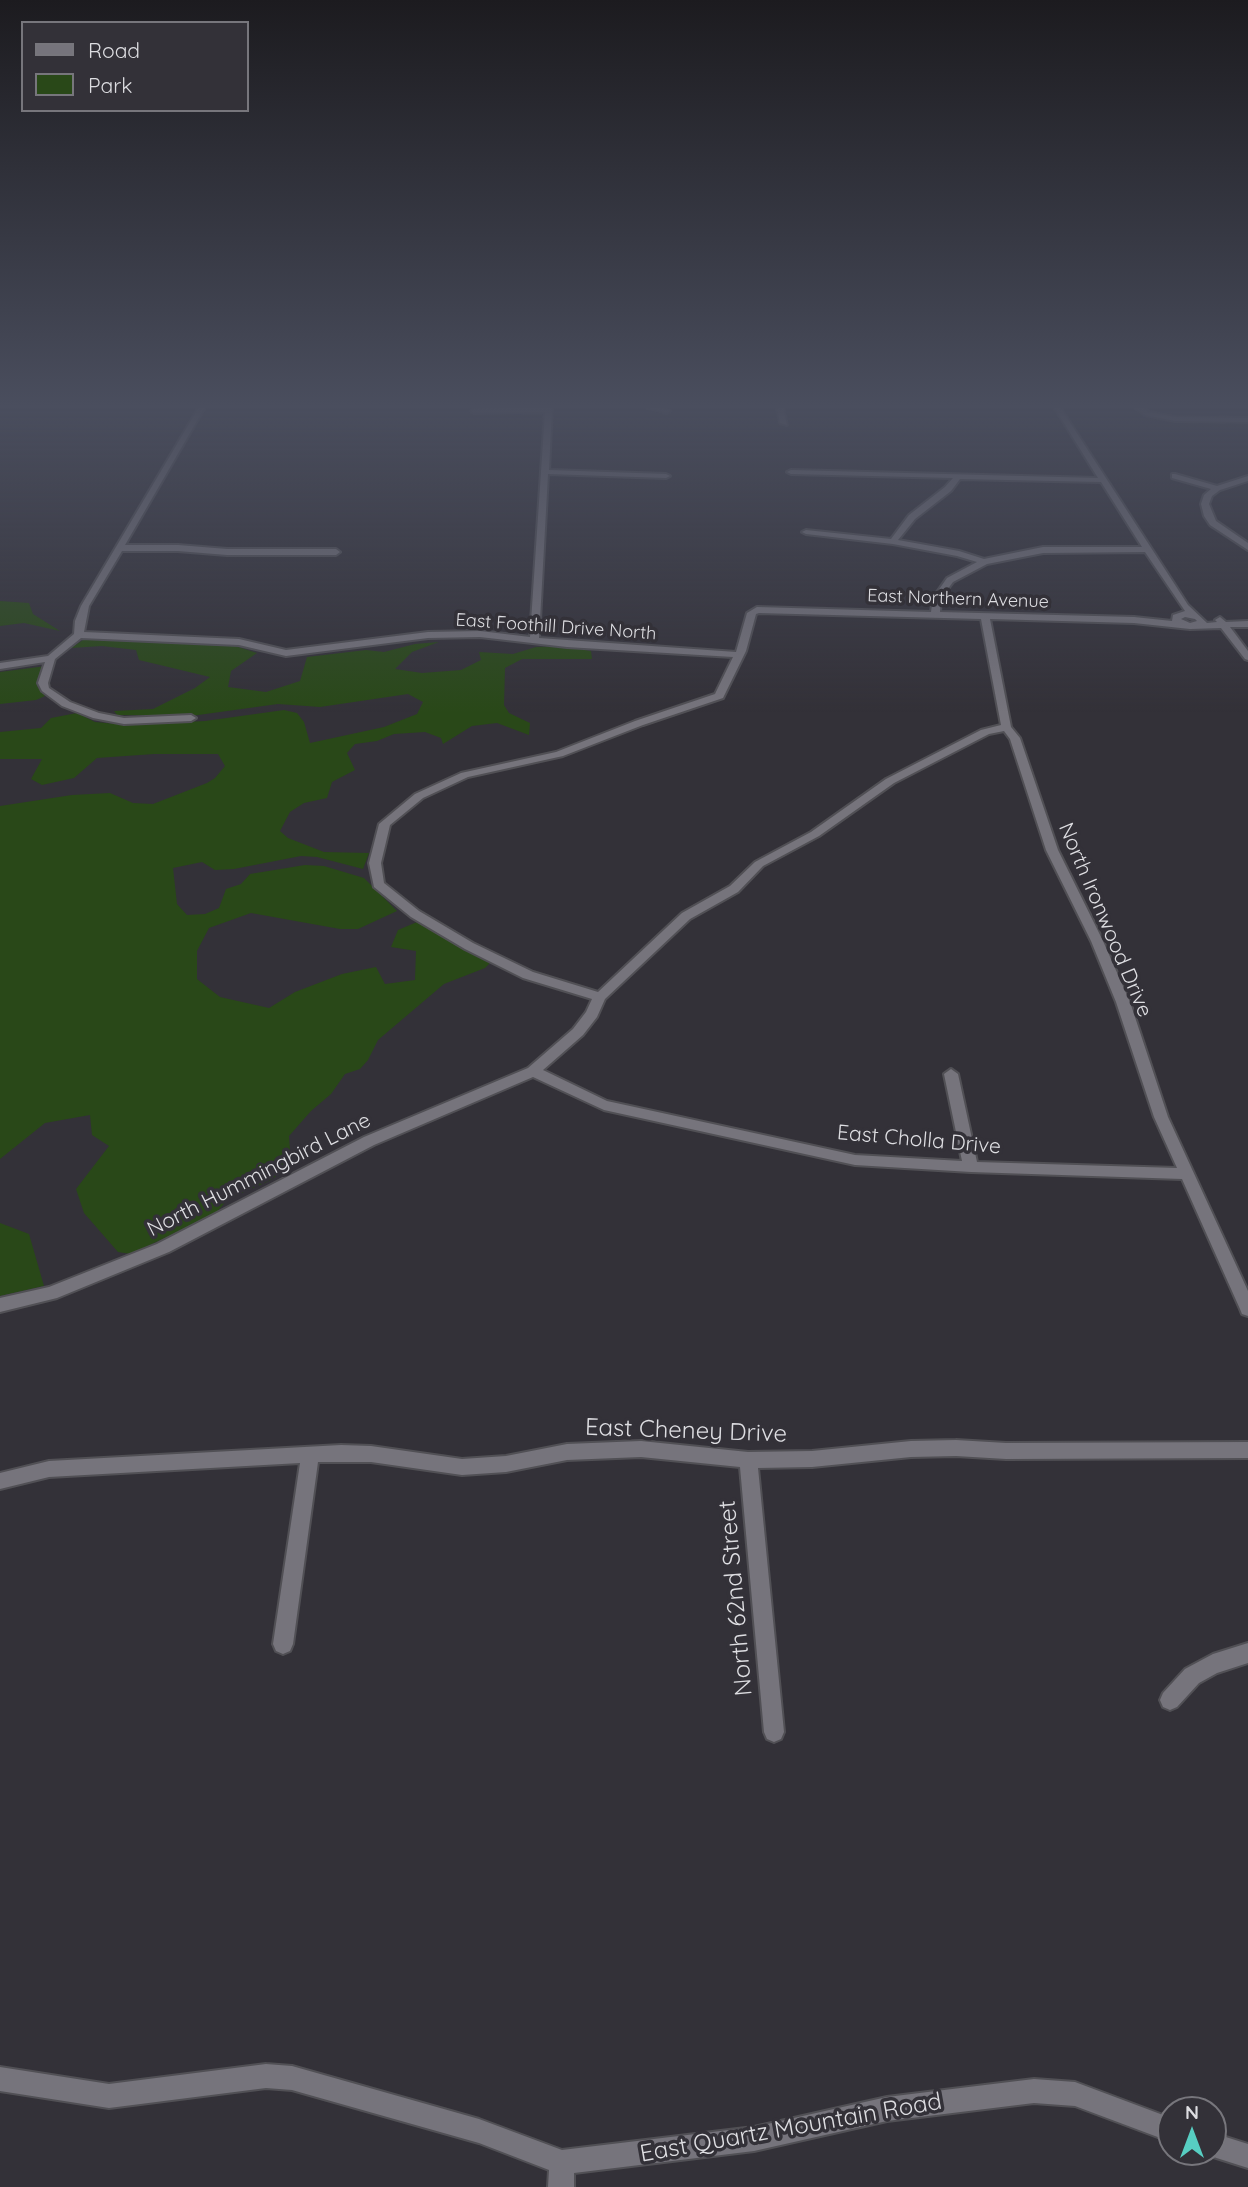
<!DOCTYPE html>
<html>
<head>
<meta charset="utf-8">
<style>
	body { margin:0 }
	#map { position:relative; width:1248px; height:2187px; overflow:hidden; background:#333138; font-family:Quicksand,sans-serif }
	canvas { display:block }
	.legend { position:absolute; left:21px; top:21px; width:228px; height:91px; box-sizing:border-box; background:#333138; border:2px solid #77767c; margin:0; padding:9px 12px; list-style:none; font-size:21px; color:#dddde1 }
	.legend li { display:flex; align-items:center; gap:14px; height:35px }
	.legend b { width:35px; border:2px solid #77767c }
	.north { position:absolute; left:1157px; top:2096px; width:70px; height:70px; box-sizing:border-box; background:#333138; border:2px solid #77767c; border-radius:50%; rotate:0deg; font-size:19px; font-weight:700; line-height:28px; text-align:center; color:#dddde1 }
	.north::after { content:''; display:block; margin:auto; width:24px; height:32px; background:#57cec2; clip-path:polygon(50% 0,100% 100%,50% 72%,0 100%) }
</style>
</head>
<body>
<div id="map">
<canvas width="1248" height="2187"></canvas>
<ul class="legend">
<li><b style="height:9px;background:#76747c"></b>Road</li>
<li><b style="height:19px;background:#294818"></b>Park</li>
</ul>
<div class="north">N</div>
</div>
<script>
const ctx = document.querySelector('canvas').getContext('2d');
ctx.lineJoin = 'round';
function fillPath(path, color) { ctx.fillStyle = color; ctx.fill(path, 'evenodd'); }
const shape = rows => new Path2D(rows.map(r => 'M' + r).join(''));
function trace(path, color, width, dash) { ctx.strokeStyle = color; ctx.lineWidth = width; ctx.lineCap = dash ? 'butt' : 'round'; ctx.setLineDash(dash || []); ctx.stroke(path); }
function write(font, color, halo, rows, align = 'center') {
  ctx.font = font + ' Quicksand,sans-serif'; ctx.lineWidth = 7; ctx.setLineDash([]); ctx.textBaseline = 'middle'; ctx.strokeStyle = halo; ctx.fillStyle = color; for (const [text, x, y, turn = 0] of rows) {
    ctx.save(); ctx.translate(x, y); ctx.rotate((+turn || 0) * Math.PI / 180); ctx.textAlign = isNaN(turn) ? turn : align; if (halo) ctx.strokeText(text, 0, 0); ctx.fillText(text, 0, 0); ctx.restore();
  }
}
fillPath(shape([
	[0,601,29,603,33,614,60,631,24,623,0,626],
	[86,638,232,645,257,653,231,671,228,687,266,692,300,681,307,657,366,650,384,652,415,644,439,642,412,652,395,669,422,673,461,670,481,660,479,652,513,654,536,647,560,646,591,651,592,659,522,659,505,668,504,705,509,713,530,723,529,735,497,723,472,726,443,744,441,738,425,732,394,734,377,741,355,744,347,753,355,770,332,782,327,798,304,803,290,812,280,831,288,838,324,852,369,853,363,869,317,857,301,856,234,869,215,870,202,862,173,868,177,904,187,915,205,914,219,908,226,889,241,884,250,874,305,865,324,866,364,878,397,911,358,929,340,929,251,913,209,928,197,951,197,979,220,997,269,1008,295,992,342,974,376,967,385,984,415,980,416,951,391,947,398,930,417,922,490,963,485,968,444,984,378,1040,368,1060,360,1069,345,1074,331,1094,311,1111,289,1136,291,1166,269,1181,228,1199,215,1214,131,1254,118,1252,84,1213,76,1189,109,1146,92,1135,90,1115,45,1123,0,1159,0,806,72,795,110,793,133,803,153,804,207,783,215,778,225,766,218,754,154,754,97,758,74,778,42,785,31,779,42,759,0,759,0,732,41,728,51,718,77,713,95,722,127,725,205,721,284,710,297,713,304,722,310,743,384,727,417,714,423,702,408,694,320,707,278,704,191,716,117,715,114,711,153,709,195,688,210,677,139,660,136,650,102,646,71,648],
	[46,666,37,686,45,696,36,700,0,704,0,672],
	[0,1223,29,1234,44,1286,0,1296]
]), '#294818');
const minor = shape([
	[199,407,205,407,125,545,178,545,227,549,336,549,340,552,336,555,227,555,178,551,122,551,89,606,84,632,239,639,286,650,428,632,480,631,530,637,545,412,474,413,471,411,474,409,546,407,552,407,549,470,666,474,670,476,666,478,548,474,539,638,736,652,747,613,757,607,931,612,933,598,947,578,977,562,957,556,893,544,806,534,802,532,806,530,891,539,909,515,945,487,953,478,791,474,787,472,791,470,1098,478,1054,407,1060,407,1188,605,1207,623,1217,622,1215,620,1220,617,1226,622,1248,621,1248,627,1230,627,1248,651,1248,660,1245,659,1221,628,1190,629,1134,623,990,619,1011,727,1020,738,1058,850,1103,941,1130,1002,1168,1117,1248,1291,1248,1316,1242,1314,1240,1309,1182,1179,971,1172,855,1165,604,1110,533,1077,374,1145,169,1252,57,1298,0,1312,0,1298,49,1287,157,1244,364,1137,528,1068,573,1029,586,1012,592,999,523,978,465,949,411,917,374,887,369,863,379,824,415,794,461,773,556,752,635,721,715,694,733,657,567,647,480,637,428,638,286,656,239,645,81,638,55,659,48,683,49,688,70,702,99,713,124,718,191,715,196,718,191,721,124,724,93,718,62,706,42,691,38,683,45,662,0,669,0,663,48,656,74,634,75,621,81,606,199,407],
	[960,479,1101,482,1142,547,1043,547,984,559,959,551,898,540,915,519,951,491,960,479],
	[1145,552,1185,611,1173,615,1172,621,1134,617,940,612,941,598,953,582,987,564,1043,553,1145,552],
	[759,613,981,619,1001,725,981,730,886,779,811,832,755,862,730,886,682,913,598,992,533,972,473,943,419,911,384,883,381,863,390,825,423,798,468,777,563,756,643,725,723,698,746,651,756,614,759,613],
	[1185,617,1195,619,1197,621,1190,623,1181,619,1185,617],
	[1004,731,1010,739,1046,850,1091,941,1116,1002,1154,1117,1177,1168,977,1162,958,1074,951,1069,944,1074,962,1161,855,1155,607,1101,543,1070,583,1035,597,1017,605,999,690,919,738,892,763,866,819,836,894,783,989,734,1004,731],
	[646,407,657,407,670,411,667,413,646,407],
	[777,407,783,407,787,425,780,423,777,407],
	[1134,407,1141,407,1149,412,1175,417,1248,418,1248,422,1175,421,1145,415,1134,407],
	[1175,474,1217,486,1248,476,1248,481,1220,490,1212,496,1209,504,1216,521,1248,543,1248,550,1210,525,1204,516,1201,504,1204,495,1211,489,1172,478,1172,474,1175,474],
	[956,1440,1006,1443,1248,1442,1248,1458,1006,1459,956,1456,911,1457,812,1467,758,1468,784,1732,781,1739,774,1742,767,1739,764,1732,740,1467,641,1457,567,1460,506,1472,462,1475,371,1462,318,1462,293,1644,290,1651,283,1654,276,1651,273,1644,300,1463,49,1477,0,1489,0,1473,49,1461,341,1445,371,1446,462,1459,506,1456,567,1444,641,1441,748,1452,812,1451,911,1441,956,1440],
	[1248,1643,1248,1663,1217,1673,1199,1683,1177,1707,1170,1710,1163,1707,1160,1700,1163,1693,1185,1669,1213,1654,1248,1643],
	[266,2064,292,2066,479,2119,562,2150,754,2127,887,2097,1034,2079,1075,2082,1171,2118,1171,2142,1075,2106,1034,2103,887,2121,754,2151,574,2173,574,2187,548,2187,549,2170,479,2143,292,2090,266,2088,109,2108,0,2091,0,2067,109,2084,266,2064],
	[1213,2133,1248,2144,1248,2168,1204,2154,1203,2152,1213,2152,1213,2133]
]);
trace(minor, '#515055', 4);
fillPath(minor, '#76747c');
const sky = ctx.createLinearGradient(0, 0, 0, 713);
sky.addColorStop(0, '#1c1b1f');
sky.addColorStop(0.57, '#4a4e5e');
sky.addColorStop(1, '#4a4e5e00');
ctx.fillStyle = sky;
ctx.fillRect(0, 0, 1248, 713);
write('18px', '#dddde1', '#333138', [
	["East Northern Avenue",958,599,2],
	["East Foothill Drive North",556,627,4]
]);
write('21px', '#dddde1', '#333138', [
	["North Ironwood Drive",1105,920,67],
	["East Cholla Drive",919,1140,5],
	["North Hummingbird Lane",259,1175,-27]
]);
write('24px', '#dddde1', '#333138', [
	["East Cheney Drive",686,1431,2],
	["North 62nd Street",736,1598,-95],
	["East Quartz Mountain Road",791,2128,-10]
]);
</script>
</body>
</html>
